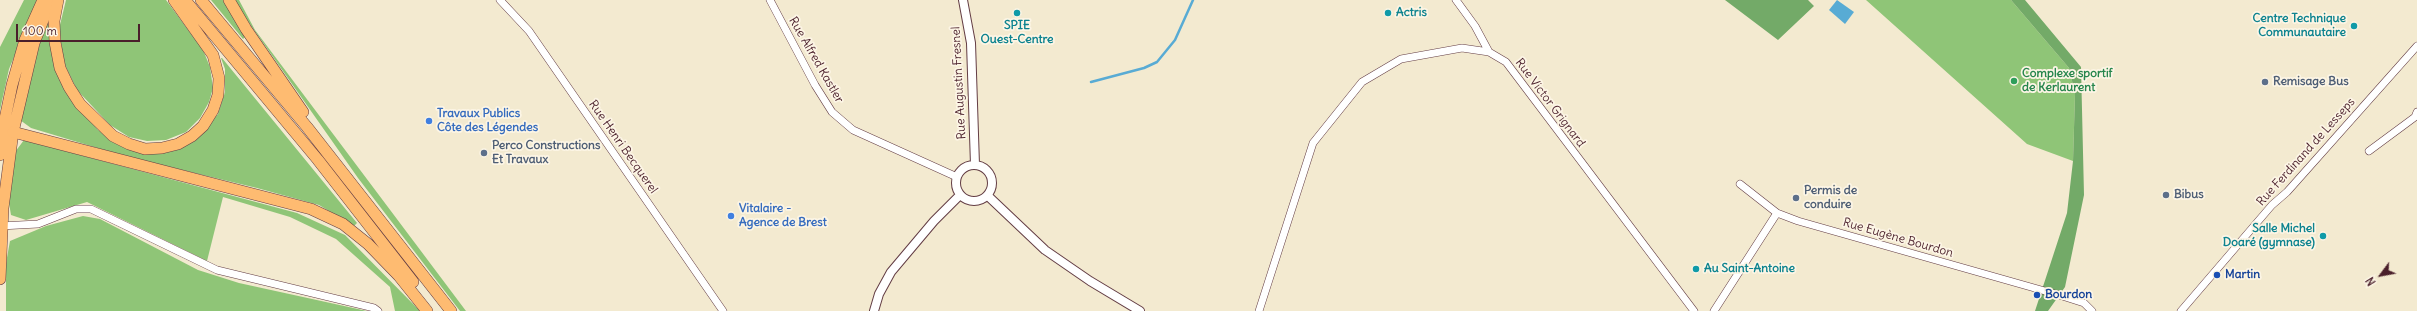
<!DOCTYPE html>
<html>
<head>
<meta charset="utf-8">
<style>
	body { margin:0 }
	#map { position:relative; width:2417px; height:311px; overflow:hidden; background:#f3ead0; font-family:Delius,sans-serif }
	canvas { display:block }
	.north { position:absolute; left:2361px; top:255px; width:40px; height:40px; -webkit-text-stroke:3px #fcf5e5; paint-order:stroke; rotate:238deg; font-size:11px; font-weight:700; line-height:16px; text-align:center; color:#4a1f2b }
	.north::after { content:''; display:block; margin:auto; width:14px; height:18px; background:#4a1f2b; clip-path:polygon(50% 0,100% 100%,50% 72%,0 100%) }
	.scale { position:absolute; left:16px; top:24px; width:124px; height:18px; box-sizing:border-box; border:2px solid #4a1f2b; border-top:0; padding-left:5px; font-size:12px; line-height:14px; white-space:nowrap; color:#4a1f2b; -webkit-text-stroke:3px #fcf5e5; paint-order:stroke }
</style>
</head>
<body>
<div id="map">
<canvas width="2417" height="311"></canvas>
<div class="north">N</div>
<div class="scale">100 m</div>
</div>
<script>
const ctx = document.querySelector('canvas').getContext('2d');
ctx.lineJoin = 'round';
function fillPath(path, color) { ctx.fillStyle = color; ctx.fill(path, 'evenodd'); }
const shape = rows => new Path2D(rows.map(r => 'M' + r).join(''));
function trace(path, color, width, dash) { ctx.strokeStyle = color; ctx.lineWidth = width; ctx.lineCap = dash ? 'butt' : 'round'; ctx.setLineDash(dash || []); ctx.stroke(path); }
function write(font, color, halo, rows, align = 'center') {
  ctx.font = font + ' Delius,sans-serif'; ctx.lineWidth = 3.5; ctx.setLineDash([]); ctx.textBaseline = 'middle'; ctx.strokeStyle = halo; ctx.fillStyle = color; for (const [text, x, y, turn = 0] of rows) {
    ctx.save(); ctx.translate(x, y); ctx.rotate((+turn || 0) * Math.PI / 180); ctx.textAlign = isNaN(turn) ? turn : align; if (halo) ctx.strokeText(text, 0, 0); ctx.fillText(text, 0, 0); ctx.restore();
  }
}
fillPath(shape([
	[24,0,38,0,9,69,0,110,0,47],
	[66,0,166,0,203,50,210,67,213,88,209,102,200,118,186,132,166,140,147,141,129,137,110,125,77,90,64,63,59,29],
	[211,0,226,0,246,36,243,39],
	[233,0,239,0,255,30,466,311,460,311,358,178],
	[1866,0,2011,0,2069,68,2075,94,2073,161,2027,144],
	[50,9,50,39,74,102,98,130,124,146,149,153,196,139,218,114,225,92,225,69,221,58,222,58,357,223,354,226,319,205,257,188,124,156,31,128,20,120,21,107],
	[24,140,297,213,345,235,420,311,395,311,390,287,336,239,290,217,223,197,207,261,87,202,26,220,11,215,9,203,15,152],
	[83,216,100,219,198,270,239,283,367,311,6,311,6,263,10,241,46,226]
]), '#8fc577');
fillPath(shape([
	[1725,0,1808,0,1814,6,1778,40],
	[2011,0,2025,0,2081,67,2084,195,2065,287,2048,311,2035,311,2067,213,2073,161,2075,94,2069,68]
]), '#73aa68');
fillPath(shape([
	[1837,0,1854,12,1845,24,1829,10]
]), '#58abd4');
trace(shape([
	[1091,82,1144,68,1157,62,1175,40,1193,0]
]), '#58abd4', 2.5);
const minor = shape([
	[500,0,529,31,723,311],
	[770,0,815,85,832,112,853,130,957,177],
	[1456,0,1475,26,1489,52],
	[2369,151,2415,117,2417,112],
	[1740,184,1777,213,1798,221,2059,295,2084,303,2092,311],
	[0,226,38,224,76,209,91,209,217,270,374,308,378,311],
	[1259,311,1313,143,1362,82,1401,59,1462,48,1489,52,1506,62,1694,311],
	[1714,311,1777,213],
	[2181,311,2272,205,2287,192,2417,46]
]);
const tertiary = shape([
	[963,0,971,43,975,165],
	'956 183a18 18 0 1 1 36 0a18 18 0 1 1-36 0Z',
	[988,196,1045,250,1090,281,1140,311],
	[874,311,879,294,891,272,934,221,960,195]
]);
const primary = shape([
	[0,155,2,133,12,85,25,40,43,0],
	[0,279,3,208,13,132,34,43,51,0]
]);
const trunk = shape([
	[58,0,54,21,55,42,60,68,69,87,80,104,113,136,129,144,145,149,162,148,178,144,192,136,203,126,213,110,218,95,219,78,213,55,174,0],
	[185,0,318,160,413,282],
	[201,0,307,127,451,311],
	[229,0,246,29,303,112],
	[13,132,311,209,343,224,368,244,399,276,427,311]
]);
trace(minor, '#633d44', 8);
trace(tertiary, '#633d44', 10);
trace(primary, '#633d44', 12);
trace(trunk, '#633d44', 12);
trace(minor, '#fff', 7);
trace(tertiary, '#fff', 8);
trace(primary, '#febb71', 11);
trace(trunk, '#febb71', 11);
for (const [x, y, r, color] of [
	[1017,13,4,"#0f9aa8"],
	[1388,13,4,"#0f9aa8"],
	[2354,26,4,"#0f9aa8"],
	[2014,81,4,"#2e9e5b"],
	[2265,82,4,"#5c6f8a"],
	[429,121,4,"#3f7fe0"],
	[484,153,4,"#5c6f8a"],
	[2166,195,4,"#5c6f8a"],
	[1796,198,4,"#5c6f8a"],
	[731,216,4,"#3f7fe0"],
	[2323,236,4,"#0f9aa8"],
	[1696,269,4,"#0f9aa8"],
	[2217,275,4,"#1a4fb4"],
	[2037,295,4,"#1a4fb4"]
]) { const dot = new Path2D(); dot.arc(x, y, r, 0, 2 * Math.PI); ctx.fillStyle = color; ctx.fill(dot); trace(dot, '#fcf5e5', 1.5); }
write('bold 12px', '#0d838f', '#fcf5e5', [
	["Actris",1396,13],
	["Centre Technique",2346,19,"right"],
	["Communautaire",2346,33,"right"],
	["SPIE",1017,26,"center"],
	["Ouest-Centre",1017,40,"center"],
	["Salle Michel",2315,229,"right"],
	["Doaré (gymnase)",2315,243,"right"],
	["Au Saint-Antoine",1704,269]
], 'left');
write('12px', '#4a1f2b', '#fcf5e5', [
	["Rue Alfred Kastler",816,60,60],
	["Rue Augustin Fresnel",959,83,-93],
	["Rue Victor Grignard",1550,103,53],
	["Rue Henri Becquerel",623,147,55],
	["Rue Ferdinand de Lesseps",2306,152,-48],
	["Rue Eugène Bourdon",1898,238,16]
]);
write('bold 12px', '#27864d', '#fcf5e5', [
	["Complexe sportif",2022,74],
	["de Kerlaurent",2022,88]
], 'left');
write('bold 12px', '#4e5e75', '#fcf5e5', [
	["Remisage Bus",2273,82],
	["Perco Constructions",492,146],
	["Et Travaux",492,160],
	["Permis de",1804,191],
	["conduire",1804,205],
	["Bibus",2174,195]
], 'left');
write('bold 12px', '#366cbe', '#fcf5e5', [
	["Travaux Publics",437,114],
	["Côte des Légendes",437,128],
	["Vitalaire -",739,209],
	["Agence de Brest",739,223]
], 'left');
write('bold 12px', '#164399', '#fcf5e5', [
	["Martin",2225,275],
	["Bourdon",2045,295]
], 'left');
</script>
</body>
</html>
